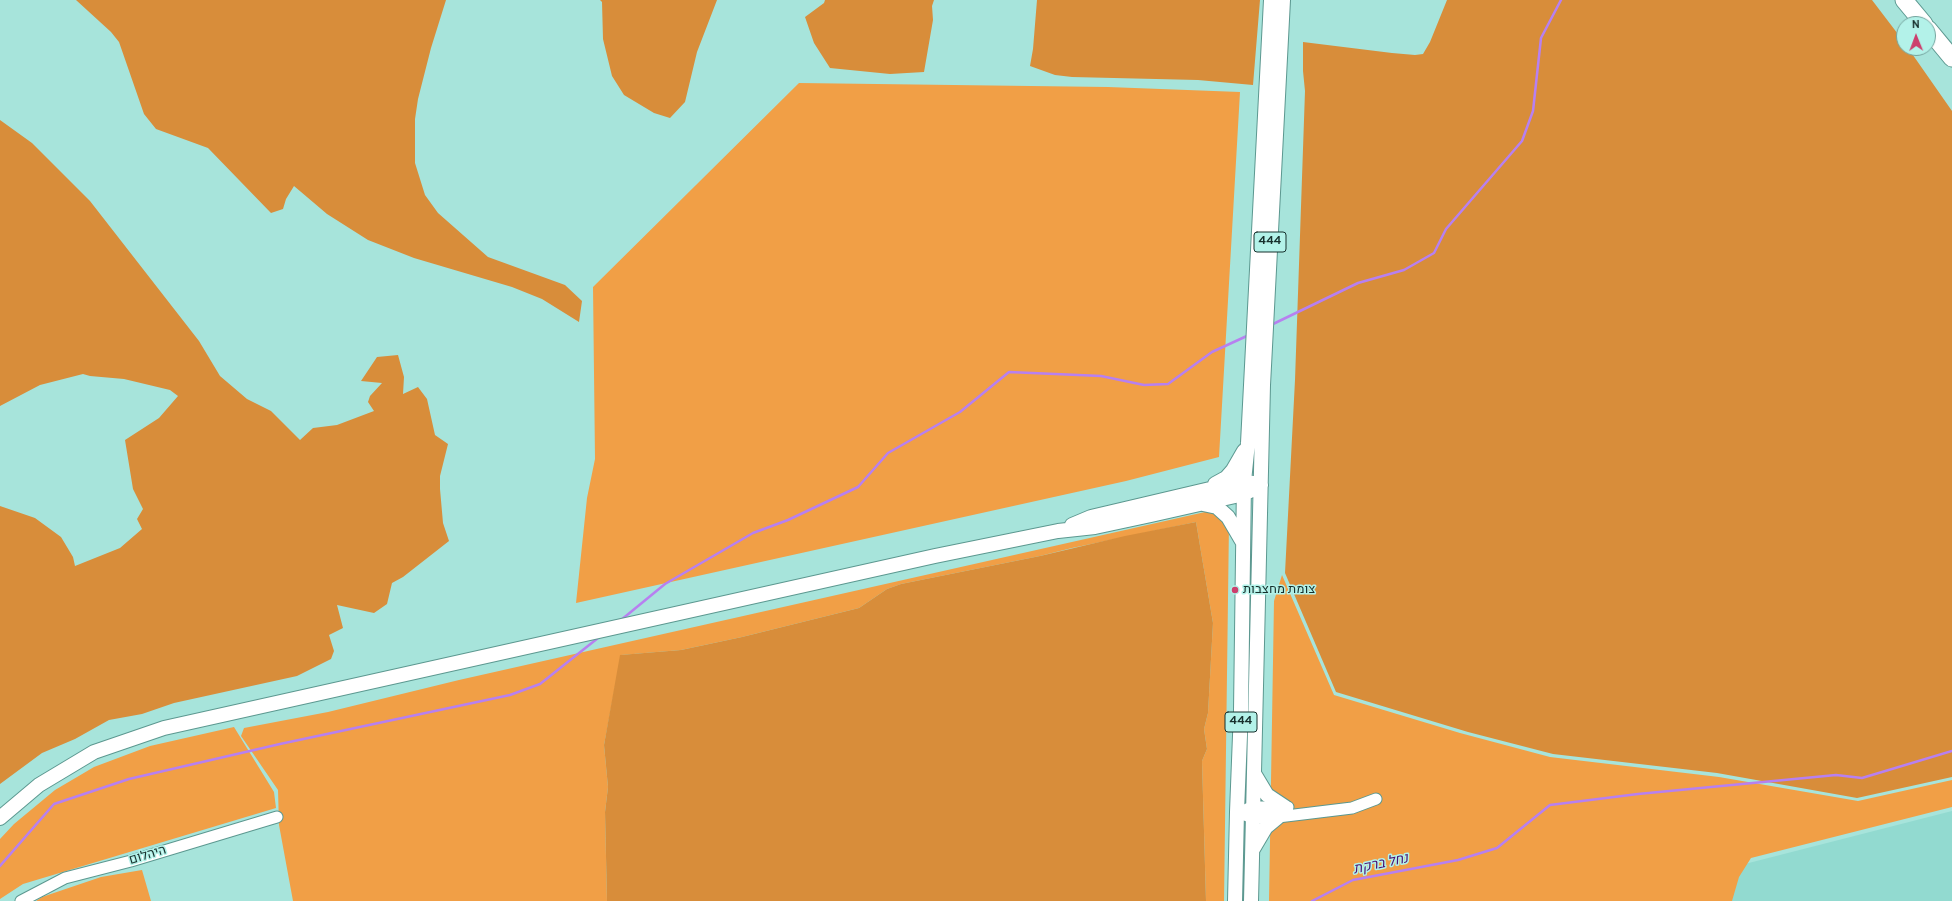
<!DOCTYPE html>
<html>
<head>
<meta charset="utf-8">
<style>
	body { margin:0 }
	#map { position:relative; width:1952px; height:901px; overflow:hidden; background:#a7e4db; font-family:Overpass,sans-serif }
	canvas { display:block }
	.north { position:absolute; left:1896px; top:16px; width:40px; height:40px; box-sizing:border-box; background:#b3f2e9; border:1px solid #75a49e; border-radius:50%; rotate:359deg; font-size:11px; font-weight:700; line-height:16px; text-align:center; color:#17302d }
	.north::after { content:''; display:block; margin:auto; width:14px; height:18px; background:#cc3f6d; clip-path:polygon(50% 0,100% 100%,50% 72%,0 100%) }
</style>
</head>
<body>
<div id="map">
<canvas width="1952" height="901"></canvas>
<div class="north">N</div>
</div>
<script>
const ctx = document.querySelector('canvas').getContext('2d');
ctx.lineJoin = 'round';
function fillPath(path, color) { ctx.fillStyle = color; ctx.fill(path, 'evenodd'); }
const shape = rows => new Path2D(rows.map(r => 'M' + r).join(''));
function trace(path, color, width, dash) { ctx.strokeStyle = color; ctx.lineWidth = width; ctx.lineCap = dash ? 'butt' : 'round'; ctx.setLineDash(dash || []); ctx.stroke(path); }
function write(font, color, halo, rows, align = 'center') {
  ctx.font = font + ' Overpass,Heebo,sans-serif'; ctx.lineWidth = 3; ctx.setLineDash([]); ctx.textBaseline = 'middle'; ctx.strokeStyle = halo; ctx.fillStyle = color; for (const [text, x, y, turn = 0] of rows) {
    ctx.save(); ctx.translate(x, y); ctx.rotate((+turn || 0) * Math.PI / 180); ctx.textAlign = isNaN(turn) ? turn : align; if (halo) ctx.strokeText(text, 0, 0); ctx.fillText(text, 0, 0); ctx.restore();
  }
}
fillPath(shape([
	[1952,811,1952,901,1680,901,1737,866]
]), '#92dad0');
fillPath(shape([
	[799,83,1108,87,1240,92,1219,457,1126,481,576,603,587,498,595,459,593,287],
	[1214,510,1229,523,1224,901,1206,901,1202,761,1207,749,1204,729,1208,713,1213,623,1196,522,1072,548,1040,556,901,584,887,589,859,608,742,637,681,650,621,655,604,745,608,787,605,812,607,901,293,901,279,825,278,790,241,736,244,728,328,712,459,680],
	[1282,575,1334,695,1460,733,1550,757,1719,777,1858,801,1952,780,1952,807,1751,858,1739,877,1732,901,1269,901,1274,601],
	[234,727,274,792,276,808,23,884,0,899,0,839,14,824,55,790,94,767,150,746],
	[142,870,151,901,36,901,42,897,101,877]
]), '#f19f46');
fillPath(shape([
	[76,0,446,0,431,48,418,99,415,119,415,163,425,195,438,213,488,257,565,285,582,301,579,322,542,299,512,287,414,258,368,240,327,214,294,186,286,199,283,209,271,213,208,148,156,129,144,114,119,42,111,32],
	[600,0,717,0,697,52,685,102,670,118,654,113,624,95,612,76,603,39,602,2],
	[825,0,934,0,932,6,933,20,924,72,890,74,830,68,814,43,805,17,824,3],
	[1037,0,1260,0,1253,85,1198,80,1072,77,1055,75,1030,66,1033,49],
	[1447,0,1872,0,1904,42,1904,48,1908,48,1952,111,1952,777,1857,798,1717,773,1553,754,1468,732,1336,692,1285,573,1295,380,1305,91,1303,71,1303,42,1392,53,1415,55,1423,54,1430,42],
	[0,120,32,143,90,201,199,341,220,376,247,399,271,411,300,440,313,428,337,425,374,411,368,402,370,396,382,383,361,381,377,357,398,355,404,377,403,394,418,387,427,399,435,435,448,444,440,476,440,489,443,523,449,541,403,577,392,583,387,604,374,613,337,605,343,628,329,635,334,651,331,659,297,676,174,703,142,714,109,720,75,739,42,753,0,784,0,506,35,518,61,537,73,557,75,566,120,548,142,529,137,519,143,509,133,489,125,440,159,418,178,396,170,390,124,379,90,376,83,374,40,385,0,406],
	[1196,522,1213,623,1208,713,1204,729,1207,749,1202,761,1206,901,607,901,605,812,608,787,604,745,620,655,681,650,742,637,859,608,887,589,901,584,1040,556,1125,536]
]), '#d88d3a');
trace(shape([
	[1271,325,1358,283,1404,270,1434,253,1446,229,1522,141,1533,111,1541,38,1561,0],
	[621,620,665,584,753,533,788,520,858,487,888,453,960,412,1009,372,1101,376,1144,385,1168,384,1212,352,1249,335],
	[0,866,54,804,129,779,280,744,510,695,540,684,598,638],
	[1312,901,1353,880,1458,860,1497,848,1550,805,1638,794,1836,775,1862,778,1952,751]
]), '#b780f0', 2.5);
const minor = shape([
	[1247,809,1253,807,1288,807],
	[1237,812,1253,818,1278,817,1352,808,1376,799],
	[21,901,65,878,131,861,277,817]
]);
const major = shape([
	[1215,484,1226,478,1233,470,1244,451],
	[1203,504,1217,507,1228,517,1242,541],
	[1072,525,1091,517,1244,481,1253,483],
	[1255,775,1267,795,1285,807],
	[0,818,39,785,94,752,164,728,935,556,1058,531,1095,527,1151,515,1244,494,1261,485],
	[1253,849,1266,827,1278,817],
	[1235,901,1237,812,1241,710,1244,481,1248,443,1271,0],
	[1251,901,1263,385,1283,0]
]);
const highway = shape([
	[1904,0,1924,24],
	[1928,29,1952,58]
]);
trace(minor, '#5c9890', 13);
trace(major, '#5c9890', 16);
trace(highway, '#5c9890', 19);
trace(minor, '#fff', 11);
trace(major, '#fff', 14);
trace(highway, '#fff', 17);
for (const [x, y, r, color] of [
	[1235,590,4,"#cc3f6d"]
]) { const dot = new Path2D(); dot.arc(x, y, r, 0, 2 * Math.PI); ctx.fillStyle = color; ctx.fill(dot); trace(dot, '#b3f2e9', 1.5); }
for (const [x, y, w] of [
	[1270,242,32],
	[1241,722,32]
]) { const box = new Path2D(); box.roundRect(x - w / 2, y - 10, w, 20, 3); ctx.fillStyle = '#b3f2e9'; ctx.fill(box); trace(box, '#17302d', 1); }
write('bold 12px', '#17302d', null, [
	["444",1270,242],
	["444",1241,722]
]);
write('13px', '#17302d', '#b3f2e9', [
	["צומת מחצבות",1243,590]
], 'left');
write('13px', '#17302d', '#b3f2e9', [
	["היהלום",148,856,-17]
]);
write('italic 14px', '#4a0f75', '#b3f2e9', [
	["נחל ברקת",1381,865,-12]
]);
</script>
</body>
</html>
